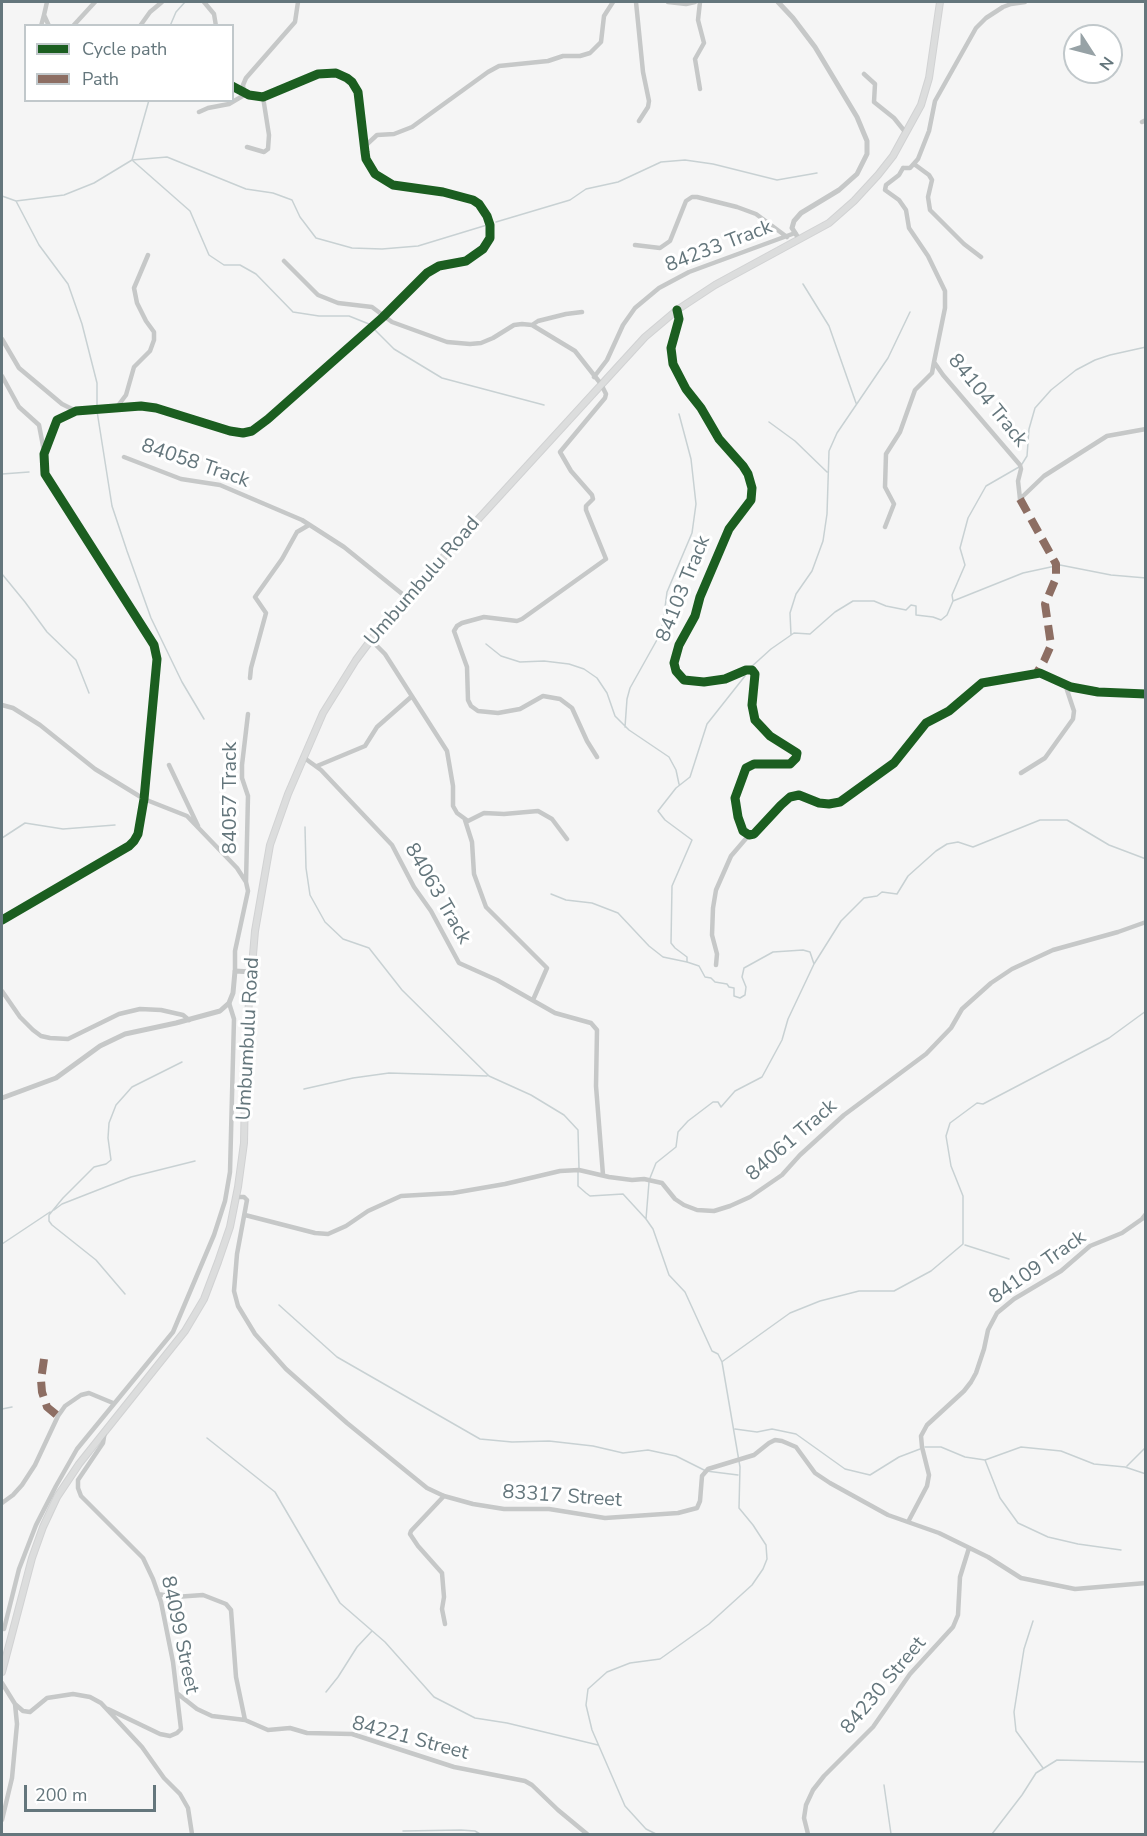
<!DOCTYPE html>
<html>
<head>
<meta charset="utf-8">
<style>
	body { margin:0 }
	#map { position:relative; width:1147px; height:1836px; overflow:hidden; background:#f5f5f5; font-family:"Nunito Sans",sans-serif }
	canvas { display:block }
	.frame { position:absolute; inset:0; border:3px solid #64767c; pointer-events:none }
	.legend { position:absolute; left:24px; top:24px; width:210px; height:78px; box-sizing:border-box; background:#fff; border:2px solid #c1c8cb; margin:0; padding:8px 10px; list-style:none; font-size:18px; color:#64767c }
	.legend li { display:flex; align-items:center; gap:12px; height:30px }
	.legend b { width:30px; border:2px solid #c1c8cb }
	.north { position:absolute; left:1063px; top:24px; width:60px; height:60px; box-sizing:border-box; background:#fff; border:2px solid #c1c8cb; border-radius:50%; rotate:126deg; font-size:16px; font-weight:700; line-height:24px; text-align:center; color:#64767c }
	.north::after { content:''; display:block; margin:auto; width:21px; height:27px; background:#97a2a6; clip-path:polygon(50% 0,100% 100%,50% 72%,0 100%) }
	.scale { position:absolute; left:24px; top:1785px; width:132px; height:27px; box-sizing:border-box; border:3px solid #64767c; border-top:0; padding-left:8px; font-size:18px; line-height:21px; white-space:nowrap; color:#64767c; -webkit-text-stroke:4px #fff; paint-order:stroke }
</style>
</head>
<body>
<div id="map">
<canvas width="1147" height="1836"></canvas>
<div class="frame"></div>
<ul class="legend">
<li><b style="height:8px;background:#1b5e20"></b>Cycle path</li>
<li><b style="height:8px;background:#8d6e63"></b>Path</li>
</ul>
<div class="north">N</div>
<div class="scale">200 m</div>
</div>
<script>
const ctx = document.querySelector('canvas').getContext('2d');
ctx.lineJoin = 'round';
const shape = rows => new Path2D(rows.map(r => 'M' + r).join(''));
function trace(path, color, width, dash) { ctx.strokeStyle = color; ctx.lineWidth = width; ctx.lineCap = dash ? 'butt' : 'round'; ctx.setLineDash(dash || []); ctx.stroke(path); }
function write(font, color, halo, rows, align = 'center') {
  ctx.font = font + ' "Nunito Sans",sans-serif'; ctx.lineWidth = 6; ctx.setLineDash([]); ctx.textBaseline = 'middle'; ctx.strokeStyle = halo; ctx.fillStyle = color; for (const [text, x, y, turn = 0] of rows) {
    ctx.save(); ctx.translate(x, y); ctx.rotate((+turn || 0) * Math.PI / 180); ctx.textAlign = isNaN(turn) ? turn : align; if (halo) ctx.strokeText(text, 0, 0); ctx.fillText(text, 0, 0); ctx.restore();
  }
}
trace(shape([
	[170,26,176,12,185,2],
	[149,100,132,160,190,211,209,255,224,265,240,265,256,274,293,312,319,316,349,316,369,324],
	[2,196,16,201,64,195,94,183,132,160,167,157,246,189,273,193,292,200,300,217,316,238,352,248,382,249,418,246,487,225],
	[16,201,39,245,68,284,82,324,97,383,97,406],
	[496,222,570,200,586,189,618,182,661,162,685,160,713,164,777,180,817,173],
	[803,284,829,326,856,403],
	[373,328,394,349,442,378,544,405],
	[97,411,112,506,127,551,151,618,182,682,204,719],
	[769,422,795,441,827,472],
	[1022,464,1027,456,1029,429,1035,408,1051,390,1076,370,1095,360,1110,355,1146,347],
	[2,474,29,472],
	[2,574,25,602,47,632,76,660,89,693],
	[953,601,1023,573,1060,565,1111,575,1146,578],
	[791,635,790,613,796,594,812,571,823,541,827,514,829,451,837,433,888,358,910,312],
	[486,644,501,656,520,662,544,661,569,664,584,669,597,678,607,693,615,716,629,730,669,757,676,770,679,784],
	[750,668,771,649,794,633,810,634,835,612,853,601,874,601,886,606,906,610,911,605,916,606,916,615,933,617,941,620,947,615,953,601,952,595,965,565,960,548,968,518,986,486,1019,467],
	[625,727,627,699,630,688,658,638,663,623,667,592,692,533,696,504,691,459,679,414],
	[305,827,306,868,310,895,325,922,343,939,369,948,402,990,489,1076,531,1095,564,1115,578,1130,579,1168],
	[2,838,25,823,63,829,115,825],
	[551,894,566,900,592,903,618,913,649,946,663,957,687,962],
	[814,964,841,921,864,898,877,896,882,892,897,894,908,876,936,851,947,844,958,842,973,847,1040,820,1067,820,1109,845,1146,859],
	[304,1089,353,1078,389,1073,487,1076],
	[578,1172,578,1186,586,1193,590,1196,623,1194,646,1219],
	[650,1178,656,1163,676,1147,678,1132,688,1121,713,1102,718,1102,721,1107,735,1091,762,1077,782,1040,788,1019,814,964,810,952,803,950,773,952,744,968,742,977,746,987,745,995,740,998,734,996,734,988,729,987,727,984,715,982,711,978,705,977,699,966,687,962,687,957,675,948,671,943,672,886,692,840,665,820,658,811,676,788,690,777,707,724,745,676],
	[649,1182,646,1219,653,1229,669,1275,685,1292,712,1351,718,1354,722,1362,740,1467,739,1508,753,1525,766,1545,767,1559,763,1569,752,1585,709,1624,660,1659,630,1663,607,1672,588,1689,586,1705,592,1730,625,1806,646,1829,656,1834],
	[54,1210,62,1204,131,1177,195,1161],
	[2,1244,50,1212],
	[965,1245,1009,1259],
	[125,1294,96,1260,52,1225,49,1221,49,1215,63,1198,94,1167,106,1164,111,1160,108,1138,109,1123,116,1105,132,1087,182,1062],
	[279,1305,337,1357,480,1439,512,1442,549,1441,593,1446,623,1453,648,1450,676,1456,706,1471,738,1475],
	[723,1361,790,1313,820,1301,859,1291,894,1291,931,1271,963,1244,963,1196,951,1166,946,1136,950,1123,977,1103,983,1104,1109,1038,1146,1011],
	[2,1409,12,1407],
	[735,1429,757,1432,772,1429,796,1434,845,1469,870,1475,899,1457,920,1449],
	[207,1438,275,1492,340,1603,385,1642,434,1697,475,1718,507,1723,598,1745],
	[925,1447,941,1447,965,1457,985,1460,1021,1447,1061,1451,1094,1464,1125,1467,1146,1474],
	[985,1460,1000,1498,1018,1523,1048,1537,1078,1544,1121,1550],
	[1127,1466,1146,1447],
	[1033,1621,1024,1649,1014,1712,1016,1731,1043,1768],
	[326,1692,338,1677,357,1647,372,1631],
	[884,1785,891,1834],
	[403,1831,461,1830,475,1831,480,1834],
	[992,1834,1022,1795,1036,1773,1057,1760,1146,1762]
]), '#c8d1d3', 1.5);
const secondary = shape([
	[2,1672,32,1558,43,1527,57,1497,79,1464,185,1331,204,1299,218,1262,230,1227,238,1187,244,1143,246,1038,255,931,270,845,288,794,323,713,356,660,385,621,645,337,677,310,715,285,829,223,854,201,878,175,893,156,921,105,929,78,940,2]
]);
trace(secondary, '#d1d2d3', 8);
trace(shape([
	[47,2,44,15,49,26],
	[204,2,214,14,216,26],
	[636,2,643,72,649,101,648,107,639,121],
	[668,2,686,4,695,2],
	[41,26,44,15],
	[73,26,95,2],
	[140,26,150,12,162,2],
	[864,74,875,84,874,102,894,118,906,133],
	[700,89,695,59,704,43,698,20,700,2],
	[244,93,243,85,246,78,295,22,298,2],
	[199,112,208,108,229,104,246,94],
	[1142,122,1146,120],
	[247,147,264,152,268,149,269,135,263,97],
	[364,147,377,135,394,134,412,127,488,72,499,66,548,61,563,56,580,56,590,53,601,42,604,16,613,2],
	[914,164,929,175,932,180,928,197,930,210,964,244,981,257],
	[903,168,899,175,886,185,885,190,899,200,906,210,909,228,928,256,945,291,945,308,934,362,943,375,1020,465,1021,469,1018,481,1020,499],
	[903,168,910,168,918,159,929,131,935,101,976,28,986,18,1003,7,1011,4,1025,2],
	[635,245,660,248,670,241,686,201,692,197,697,197,737,207,756,214,787,237],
	[284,261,318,295,338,303,372,307,392,322,447,342,470,344,481,343,493,338,514,325,522,324,532,325,575,351,601,384,606,394,605,398,560,452,571,471,592,495,593,499,586,506,586,510,606,559,522,619,517,621,484,617,462,623,457,626,454,631,467,667,468,700,471,706,478,711,498,713,520,709,543,696,560,699,572,708,587,741,597,757],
	[677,310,679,319,671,348,673,364,686,389,701,408,719,439,743,466,748,474,752,488,751,500,729,529,700,597,695,616,679,645,674,663,676,671,684,680,704,682,725,679,746,670,752,670,755,674,752,705,755,720,770,736,797,753,796,758,790,764,754,764,746,768,735,798,738,817,743,831,749,835,754,834,781,805,790,797,799,795,819,803,829,804,840,802,894,763,926,723,949,711,982,683,1040,673,1071,687,1098,692,1146,694],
	[532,325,538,321,566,314,582,312],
	[2,339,19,368,62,404,76,411],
	[2,376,19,407,39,425,44,451],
	[594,377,607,360,623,325,635,308,659,288,689,272,795,233],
	[117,407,126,395,134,367,150,351,154,340,154,332,146,321,137,303,134,288,148,255],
	[124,457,181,479,220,485,302,520,344,547,406,597],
	[1020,499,1044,476,1107,436,1146,429],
	[885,527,894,504,885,487,886,454,900,432,915,390,932,373,934,362],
	[370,639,385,654,447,751,453,786,453,806,457,813,468,821,484,813,504,814,538,811,552,819,567,839],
	[250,678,251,668,266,613,255,597,282,559,297,532,309,525],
	[2,705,13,708,40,725,95,769,144,799,187,816,237,868,246,882,248,891,235,951,235,971],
	[303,757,321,770,392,845,414,887,431,911,459,963,497,980,555,1013,591,1023,597,1030,596,1086,603,1175],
	[169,765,198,826],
	[317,766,365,746,377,727,411,697],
	[1021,773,1045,758,1073,719,1074,711,1065,684],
	[465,820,472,842,474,874,486,907,547,968,533,1000],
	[246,882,248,796,242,778,242,765,248,714],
	[2,920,129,846,134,841,138,834,144,799,157,659,154,645,45,474,44,454,57,420,76,411,141,406,156,408,230,431,243,433,252,431,268,419,383,317,427,273,439,266,466,261,483,249,490,238,490,225,487,216,479,204,473,200,443,192,393,185,375,174,366,159,365,152,358,92,352,82,347,78,336,73,318,74,263,97,249,95,232,86],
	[716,965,717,954,712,935,713,908,716,890,731,856,749,835],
	[2,991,20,1017,33,1030,41,1036,50,1038,68,1039,119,1014,140,1009,161,1010,183,1015,189,1020],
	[236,1197,244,1197,247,1200,237,1254,234,1291,238,1306,255,1334,286,1369,347,1423,427,1488,444,1496,473,1504,504,1509,549,1509,605,1518,678,1513,697,1508,700,1501,702,1476,708,1469,754,1455,769,1443,775,1440,782,1441,796,1447,815,1473,830,1483,888,1515,939,1533,988,1557,1021,1578,1075,1589,1146,1583],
	[245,1215,315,1233,328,1234,346,1226,368,1211,401,1196,453,1193,505,1184,560,1171,579,1170,609,1177,632,1180,644,1179,662,1183,675,1199,684,1205,697,1210,714,1211,730,1206,750,1197,782,1175,800,1155,844,1115,926,1054,951,1028,962,1009,991,983,1012,969,1053,950,1118,932,1146,922],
	[105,1431,103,1443,78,1480,78,1488,81,1496,143,1558,153,1579,161,1602,173,1662,181,1729,177,1733,170,1736,160,1734,108,1709],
	[444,1496,411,1531,410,1534,418,1546,442,1573,444,1597,442,1609,445,1624],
	[2,1503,13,1495,22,1485,35,1465,58,1416,65,1406,81,1395,89,1393,113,1403],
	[908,1522,927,1486,929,1475,922,1447,921,1436,927,1425,964,1391,971,1382,976,1373,984,1349,988,1330,997,1313,1014,1299,1061,1271,1090,1246,1122,1233,1142,1219,1146,1214],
	[158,1594,175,1597,203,1595,226,1604,231,1610,236,1677,245,1720],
	[4,1629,19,1569,36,1525,56,1486,77,1449,173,1332,214,1235,225,1201,230,1172,234,1019,229,1003],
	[2,1683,15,1704,23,1711,30,1712,47,1698,73,1694,90,1697,101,1703,142,1747,164,1778,180,1794,188,1808,192,1834],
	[178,1694,197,1709,212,1716,245,1720,268,1730,290,1728,307,1733,352,1734,454,1767,525,1781,532,1785,558,1810,587,1834],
	[2,1820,12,1778,17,1724,15,1704],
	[808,1834,804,1818,806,1805,813,1790,824,1776,873,1727,910,1674,953,1627,958,1615,960,1577,969,1548]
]), '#c6c8c8', 4.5);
trace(shape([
	[778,2,793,18,815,47,857,117,867,141,867,154,857,174,839,190,801,213,794,221,792,228,799,239],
	[2,1098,56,1078,100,1046,125,1034,176,1023,220,1011,229,1003,233,993,235,971,252,972]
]), '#c6c8c8', 5);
trace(secondary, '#dcdddd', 6);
trace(shape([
	[1020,499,1056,564,1056,578,1045,604,1051,645,1044,661,1036,674],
	[44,1359,41,1380,42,1392,47,1407,58,1416]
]), '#8d6e63', 8, [15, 8]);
trace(shape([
	[677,310,679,319,671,348,673,364,686,389,701,408,719,439,743,466,748,474,752,488,751,500,729,529,700,597,695,616,679,645,674,663,676,671,684,680,704,682,725,679,746,670,752,670,755,674,752,705,755,720,770,736,797,753,796,758,790,764,754,764,746,768,735,798,738,817,743,831,749,835,754,834,781,805,790,797,799,795,819,803,829,804,840,802,894,763,926,723,949,711,982,683,1040,673,1071,687,1098,692,1146,694],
	[2,920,129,846,134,841,138,834,144,799,157,659,154,645,45,474,44,454,57,420,76,411,141,406,156,408,230,431,243,433,252,431,268,419,383,317,427,273,439,266,466,261,483,249,490,238,490,225,487,216,479,204,473,200,443,192,393,185,375,174,366,159,365,152,358,92,352,82,347,78,336,73,318,74,263,97,249,95,232,86]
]), '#1b5e20', 9);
write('20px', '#64767c', '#fff', [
	["84233 Track",719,247,-21],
	["84104 Track",987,401,51],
	["84058 Track",195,464,19],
	["Umbumbulu Road",423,582,-49],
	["84103 Track",684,589,-68],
	["84057 Track",231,798,-90],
	["84063 Track",437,894,60],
	["Umbumbulu Road",249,1039,-87],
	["84061 Track",792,1141,-41],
	["84109 Track",1038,1268,-35],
	["83317 Street",562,1497,4],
	["84099 Street",179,1635,78],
	["84230 Street",884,1686,-50],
	["84221 Street",410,1739,15]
]);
</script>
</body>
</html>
